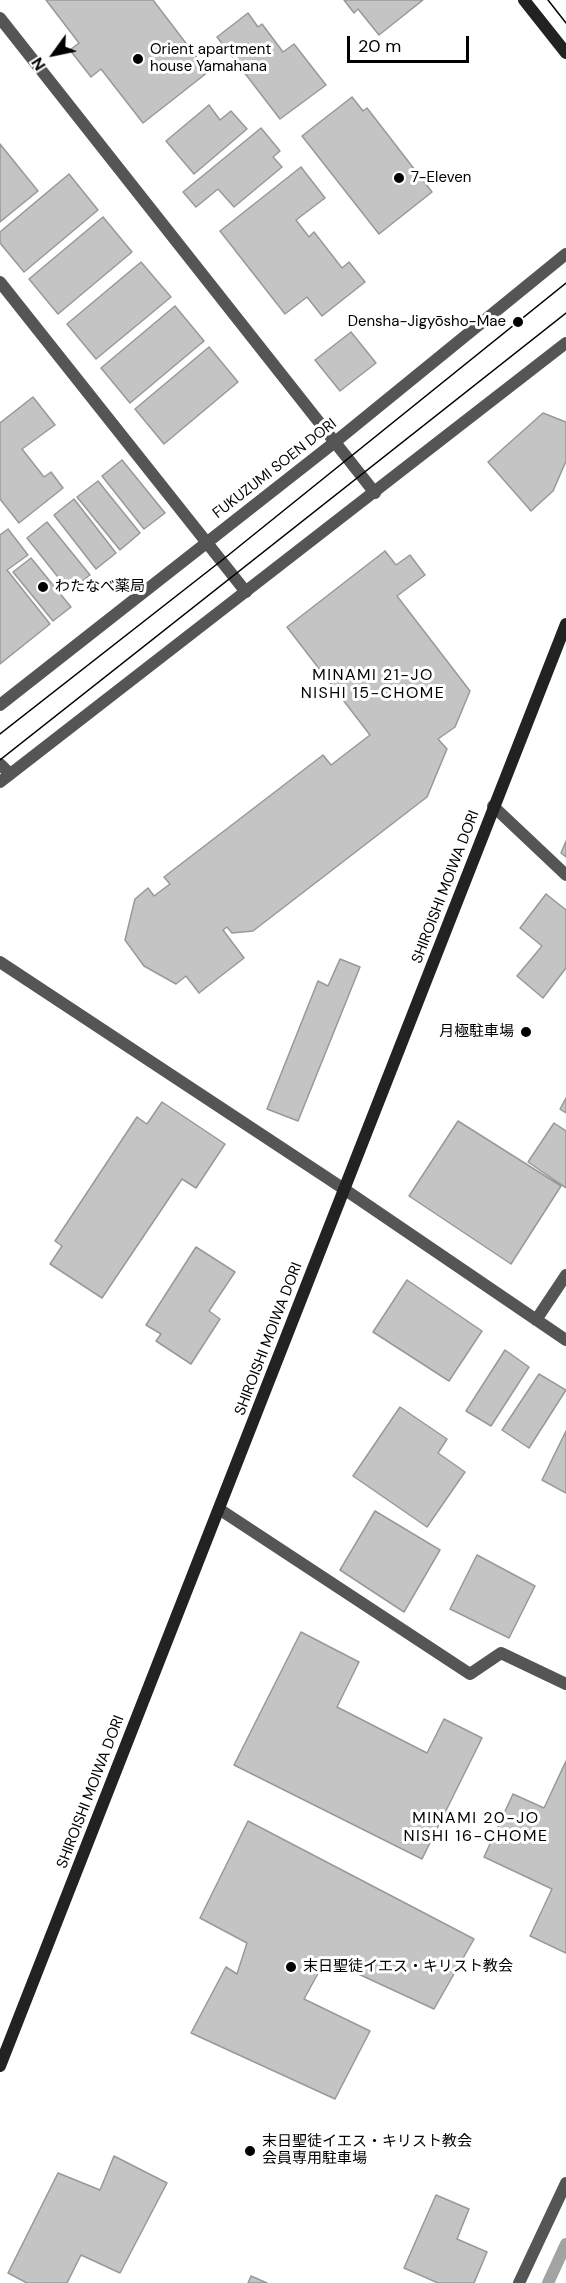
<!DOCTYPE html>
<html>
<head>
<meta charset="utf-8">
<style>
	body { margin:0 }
	#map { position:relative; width:566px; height:2283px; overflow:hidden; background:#fff; font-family:"DM Sans",sans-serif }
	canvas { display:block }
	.north { position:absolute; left:24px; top:24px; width:60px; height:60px; -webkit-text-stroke:4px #fff; paint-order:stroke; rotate:237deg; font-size:16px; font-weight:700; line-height:24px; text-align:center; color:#000 }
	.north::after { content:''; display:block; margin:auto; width:21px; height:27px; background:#000; clip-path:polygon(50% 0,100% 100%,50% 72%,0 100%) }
	.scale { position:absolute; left:347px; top:36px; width:122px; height:27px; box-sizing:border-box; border:3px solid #000; border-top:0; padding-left:8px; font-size:18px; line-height:21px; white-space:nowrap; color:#000; -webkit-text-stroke:4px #fff; paint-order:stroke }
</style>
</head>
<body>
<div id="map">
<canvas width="566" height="2283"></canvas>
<div class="north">N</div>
<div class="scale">20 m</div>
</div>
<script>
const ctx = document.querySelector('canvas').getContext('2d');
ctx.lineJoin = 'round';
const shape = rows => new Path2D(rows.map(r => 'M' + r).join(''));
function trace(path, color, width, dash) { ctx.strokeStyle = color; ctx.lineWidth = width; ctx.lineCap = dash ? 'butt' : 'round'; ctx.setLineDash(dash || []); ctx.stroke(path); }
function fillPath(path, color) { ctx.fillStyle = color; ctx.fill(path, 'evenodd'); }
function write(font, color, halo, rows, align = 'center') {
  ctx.font = font + ' "DM Sans","Noto Sans JP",sans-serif'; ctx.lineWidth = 6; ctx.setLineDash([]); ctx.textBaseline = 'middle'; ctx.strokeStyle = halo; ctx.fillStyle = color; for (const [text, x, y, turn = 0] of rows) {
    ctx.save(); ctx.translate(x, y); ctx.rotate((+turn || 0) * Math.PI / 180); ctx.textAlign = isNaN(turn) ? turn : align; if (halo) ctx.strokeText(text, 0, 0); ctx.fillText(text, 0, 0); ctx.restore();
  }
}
trace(shape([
	[548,2283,566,2244]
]), '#a3a3a3', 12);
const building = shape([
	[46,0,153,0,208,72,143,123,101,69,91,77,70,50,79,43,46,0],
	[344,0,423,0,379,35,358,9,354,13,344,0],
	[248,13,258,27,262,24,283,52,294,44,326,85,280,119,217,37,248,13],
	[352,97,363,111,367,108,432,192,379,234,302,136,352,97],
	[209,105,220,120,231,111,247,129,194,174,166,141,209,105],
	[261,128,280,151,273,157,282,167,234,207,218,189,196,207,183,192,261,128],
	[0,144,38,191,0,222,0,144],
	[301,167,325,198,296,220,309,237,314,232,342,268,349,262,365,282,322,316,307,297,285,314,220,231,301,167],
	[69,174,98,210,24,272,0,243,0,232,69,174],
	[103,217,132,252,58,314,29,279,103,217],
	[141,262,171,297,96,359,67,324,141,262],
	[175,306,204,341,130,403,101,368,175,306],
	[351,332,376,363,340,391,315,360,351,332],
	[209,347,238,382,164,444,135,409,209,347],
	[33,397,55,425,22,449,44,477,51,472,63,488,19,523,0,499,0,423,33,397],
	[543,413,566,422,566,461,553,491,531,511,488,462,543,413],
	[122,460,165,513,144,529,102,476,122,460],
	[98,481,140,533,120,550,77,497,98,481],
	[74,499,116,553,96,569,54,515,74,499],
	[47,522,90,575,69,591,27,538,47,522],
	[8,529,28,555,7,570,50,624,0,664,0,535,8,529],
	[385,551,396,565,410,555,425,575,397,596,470,691,455,727,438,739,447,749,427,797,253,931,232,933,227,927,223,930,244,958,199,993,186,976,176,984,144,966,125,940,135,899,148,888,154,896,170,884,164,877,323,755,331,765,370,735,287,627,385,551],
	[31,558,71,607,53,621,13,572,31,558],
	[566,841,566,857,561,853,566,841],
	[546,894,566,910,566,968,543,998,517,976,542,946,520,928,546,894],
	[340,959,360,967,298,1121,267,1109,318,981,328,986,340,959],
	[566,1098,566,1113,560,1109,566,1098],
	[162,1102,225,1144,196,1188,182,1179,102,1298,50,1264,62,1246,55,1241,137,1117,147,1124,162,1102],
	[458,1121,561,1186,511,1264,409,1196,458,1121],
	[554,1123,566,1131,566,1188,528,1162,554,1123],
	[196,1247,235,1272,209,1311,220,1319,191,1364,156,1341,161,1334,146,1325,196,1247],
	[407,1280,482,1331,449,1381,373,1332,407,1280],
	[505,1350,529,1367,491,1426,466,1411,505,1350],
	[539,1374,566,1390,529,1448,502,1430,539,1374],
	[400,1407,447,1439,438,1453,465,1472,427,1527,353,1476,400,1407],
	[566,1431,566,1493,542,1480,566,1431],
	[375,1511,440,1550,404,1612,340,1570,375,1511],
	[477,1555,535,1586,509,1638,450,1609,477,1555],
	[301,1632,359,1662,337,1707,427,1753,444,1719,482,1738,422,1859,234,1765,301,1632],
	[566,1761,566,1953,530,1936,552,1889,484,1857,513,1794,544,1808,566,1761],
	[248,1821,474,1939,434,2009,326,1959,304,1999,370,2031,335,2099,191,2033,226,1967,237,1974,247,1943,200,1918,248,1821],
	[114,2156,167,2183,120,2273,81,2255,67,2283,27,2283,8,2273,58,2173,100,2190,114,2156],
	[436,2195,469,2209,457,2239,487,2252,474,2283,438,2283,404,2268,436,2195],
	[251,2276,267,2283,248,2283,251,2276]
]);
fillPath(building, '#c4c4c4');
trace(building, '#999', 1.5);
trace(shape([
	[219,1509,470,1674,501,1653,566,1684]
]), '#555', 12);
trace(shape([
	[0,18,375,493],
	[0,282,246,592],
	[0,764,10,774],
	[493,806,566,875],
	[0,962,344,1189,566,1340],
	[536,1320,566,1275],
	[519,2283,566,2183]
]), '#555', 12);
trace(shape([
	[0,705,335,442,566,254],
	[0,782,566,343]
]), '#555', 12);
trace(shape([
	[524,0,566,53],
	[0,2066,566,624]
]), '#222', 12);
trace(shape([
	[548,0,566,23],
	[0,734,221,561,566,283],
	[0,760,566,313]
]), '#000', 1.5);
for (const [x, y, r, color] of [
	[138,59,6,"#000"],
	[399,178,6,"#000"],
	[518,322,6,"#000"],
	[43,587,6,"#000"],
	[526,1032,6,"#000"],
	[291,1967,6,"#000"],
	[250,2151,6,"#000"]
]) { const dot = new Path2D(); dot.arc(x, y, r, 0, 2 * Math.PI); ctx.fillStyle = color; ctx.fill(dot); trace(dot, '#fff', 2); }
write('15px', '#000', '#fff', [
	["Orient apartment",150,50],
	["house Yamahana",150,67],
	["7-Eleven",411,178],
	["Densha-Jigyōsho-Mae",506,322,"right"],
	["わたなべ薬局",55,587],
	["月極駐車場",514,1032,"right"],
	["末日聖徒イエス・キリスト教会",303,1967],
	["末日聖徒イエス・キリスト教会",262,2142],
	["会員専用駐車場",262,2159]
], 'left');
write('15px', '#000', '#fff', [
	["FUKUZUMI SOEN DORI",275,469,-38],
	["SHIROISHI MOIWA DORI",446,887,-69],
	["SHIROISHI MOIWA DORI",269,1339,-69],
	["SHIROISHI MOIWA DORI",91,1792,-69]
]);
ctx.letterSpacing = '1.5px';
write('16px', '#000', '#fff', [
	["MINAMI 21-JO",373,676],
	["NISHI 15-CHOME",373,694],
	["MINAMI 20-JO",476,1819],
	["NISHI 16-CHOME",476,1837]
]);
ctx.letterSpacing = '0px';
</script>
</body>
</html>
